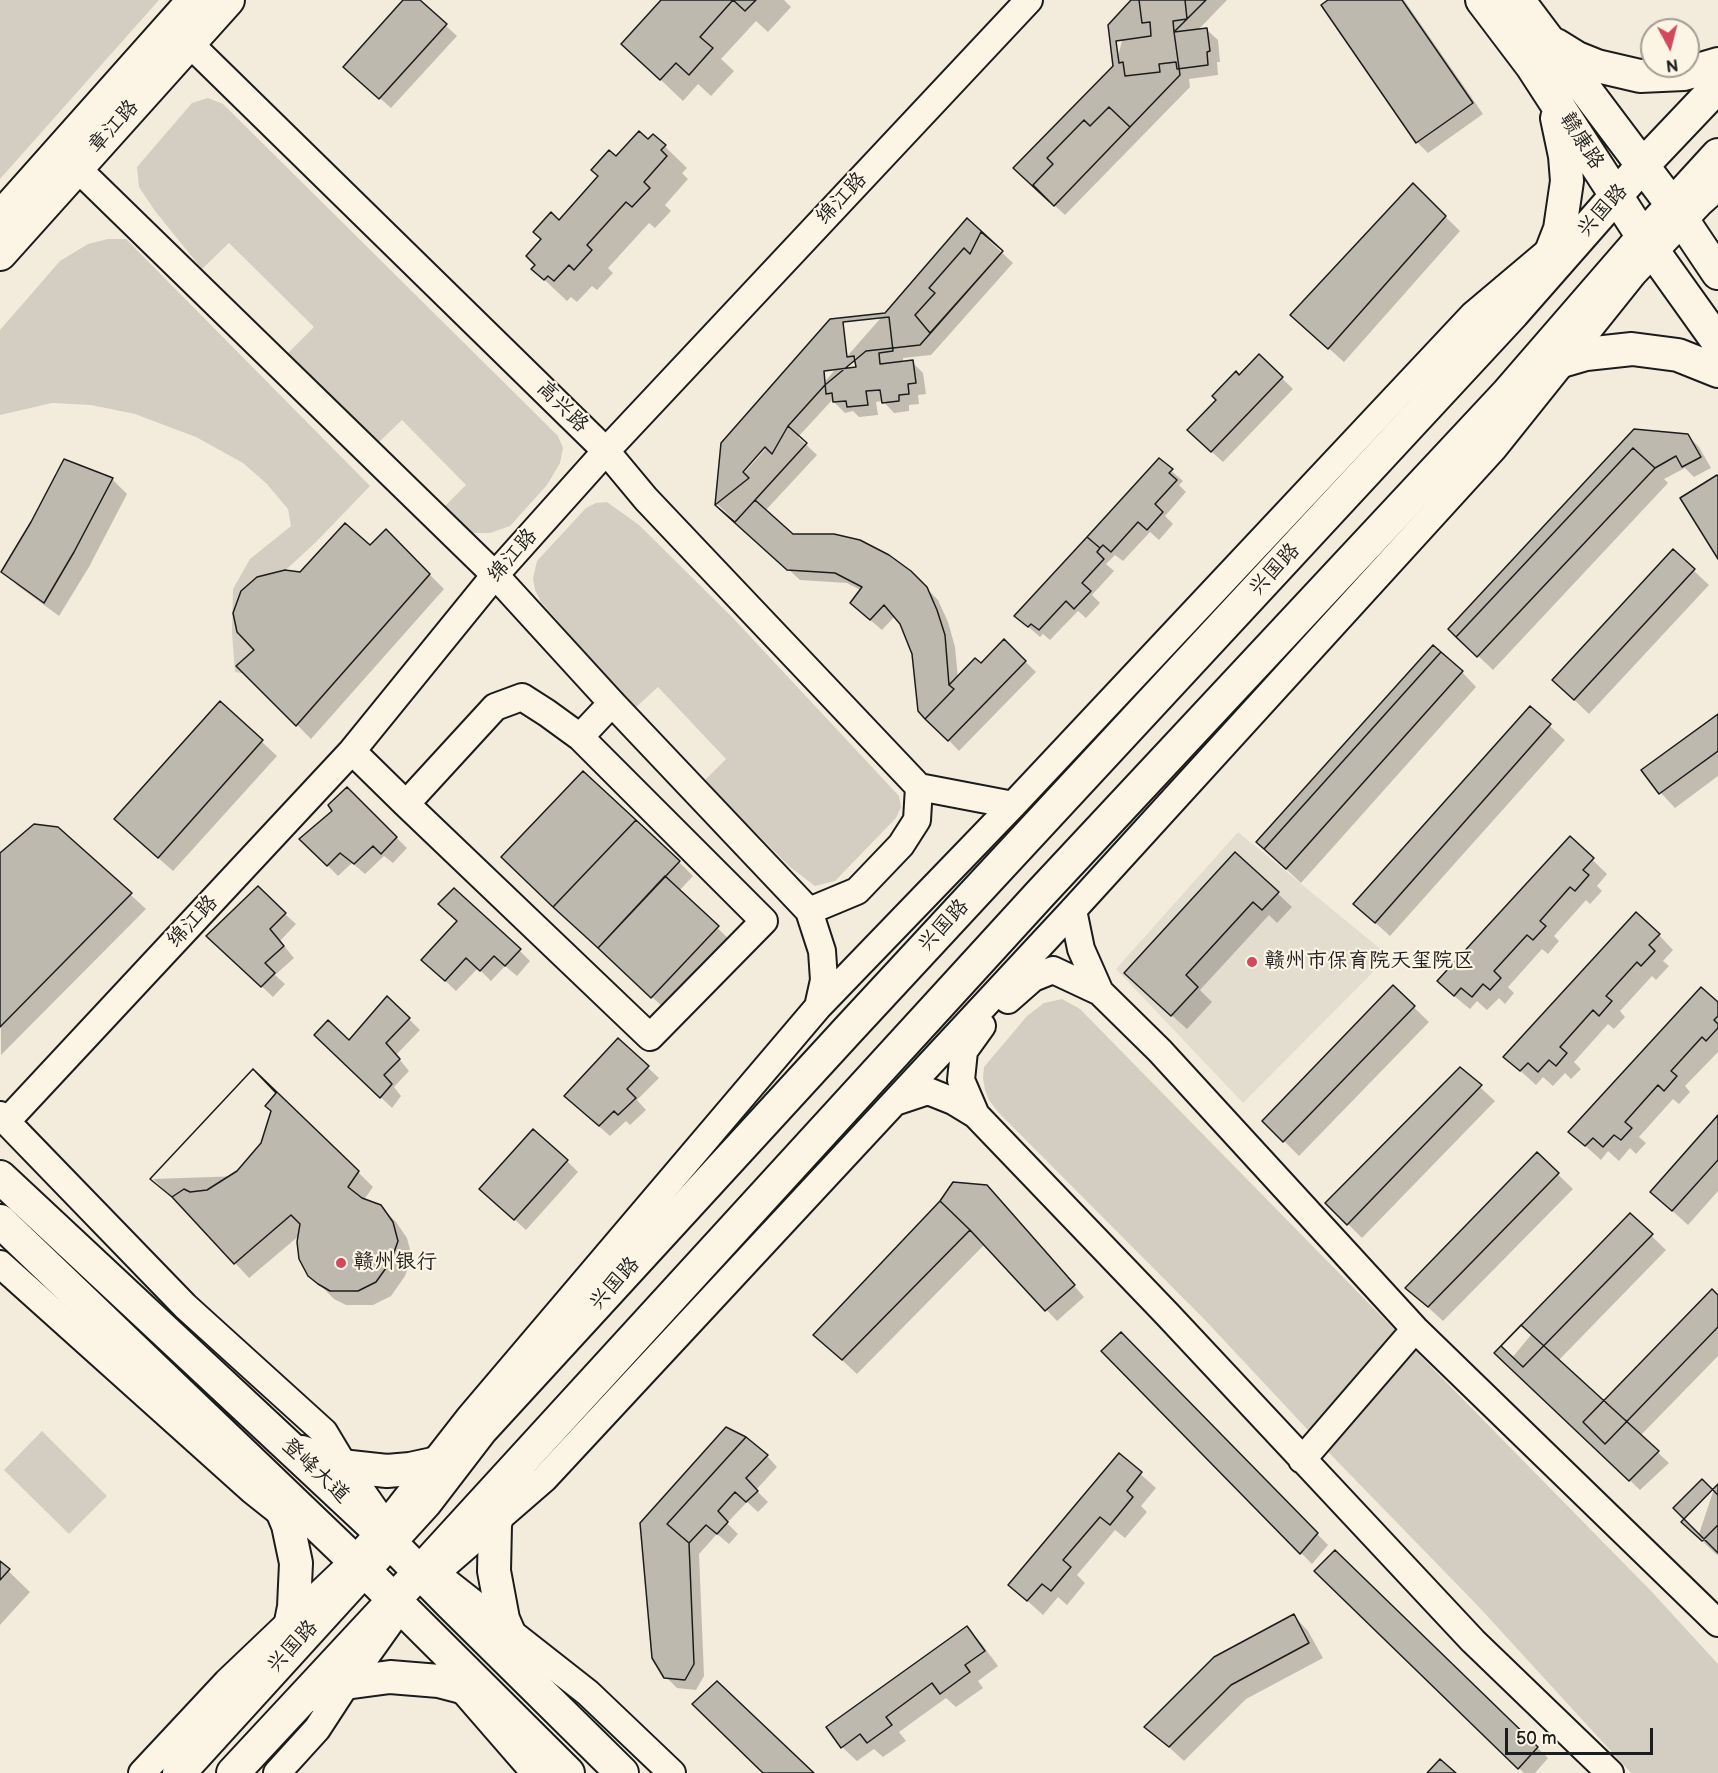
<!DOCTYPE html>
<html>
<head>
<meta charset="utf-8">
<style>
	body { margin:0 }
	#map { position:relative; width:1718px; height:1773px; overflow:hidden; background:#f3ecdd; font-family:"Balsamiq Sans",sans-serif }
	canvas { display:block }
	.north { position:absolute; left:1640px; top:18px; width:60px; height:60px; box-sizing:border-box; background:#fcf5e5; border:2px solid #a29e95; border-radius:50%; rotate:173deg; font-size:16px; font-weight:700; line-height:24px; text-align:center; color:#1c1c1c }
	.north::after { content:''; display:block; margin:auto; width:21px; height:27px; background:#d1495b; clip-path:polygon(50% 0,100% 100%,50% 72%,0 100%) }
	.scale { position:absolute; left:1505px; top:1728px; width:148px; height:27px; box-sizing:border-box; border:3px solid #1c1c1c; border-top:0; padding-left:8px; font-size:18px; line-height:21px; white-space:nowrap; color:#1c1c1c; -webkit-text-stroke:4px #fcf5e5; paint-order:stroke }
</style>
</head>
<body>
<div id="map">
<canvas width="1718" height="1773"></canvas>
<div class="north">N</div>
<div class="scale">50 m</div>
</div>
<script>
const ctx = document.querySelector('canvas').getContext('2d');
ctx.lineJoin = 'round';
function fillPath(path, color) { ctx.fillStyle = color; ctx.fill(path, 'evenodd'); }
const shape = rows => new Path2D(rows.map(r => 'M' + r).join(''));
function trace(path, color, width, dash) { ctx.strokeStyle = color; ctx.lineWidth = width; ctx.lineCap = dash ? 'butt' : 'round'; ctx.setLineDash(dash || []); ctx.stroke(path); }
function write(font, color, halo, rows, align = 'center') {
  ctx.font = font + ' "Balsamiq Sans","LXGW WenKai TC",sans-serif'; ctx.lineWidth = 4.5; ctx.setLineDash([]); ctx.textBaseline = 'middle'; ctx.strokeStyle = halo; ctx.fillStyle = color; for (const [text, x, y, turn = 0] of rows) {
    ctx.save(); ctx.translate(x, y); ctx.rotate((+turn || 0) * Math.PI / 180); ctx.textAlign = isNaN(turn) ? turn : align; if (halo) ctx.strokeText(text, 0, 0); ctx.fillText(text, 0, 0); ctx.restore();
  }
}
fillPath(shape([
	[1238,832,1389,956,1243,1103,1116,969]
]), '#e3ddcf');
fillPath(shape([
	[0,0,159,0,0,179],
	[208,98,223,104,558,436,563,448,560,463,547,485,510,526,490,533,469,533,442,509,466,485,402,420,378,443,287,354,314,327,229,243,202,269,155,211,139,187,137,167,192,103],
	[108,239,126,239,370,486,316,542,278,577,254,647,252,675,235,672,232,633,233,589,250,559,291,526,288,509,267,484,243,463,196,437,135,414,91,405,52,403,0,415,0,330,60,261,88,244],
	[607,502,639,525,733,618,899,796,901,807,896,818,835,881,815,886,790,867,704,781,726,759,658,687,635,708,541,602,535,590,533,578,537,561,586,508,596,503],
	[1062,999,1080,1009,1652,1592,1718,1664,1718,1773,1631,1773,1478,1606,1336,1460,1205,1320,998,1112,989,1100,985,1090,983,1078,984,1067,1027,1016,1044,1003],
	[42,1431,107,1496,69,1534,4,1470]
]), '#d3cec1');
fillPath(shape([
	[405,0,418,0,457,36,391,108,356,77],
	[663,0,784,0,791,7,768,32,756,21,721,59,734,71,711,96,698,84,683,101,623,44],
	[1133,0,1227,0,1197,31,1207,30,1218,40,1220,62,1217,62,1218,75,1189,79,1190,87,1065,215,1026,179,1115,67],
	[1331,0,1404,0,1483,114,1428,153,1417,142],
	[654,136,687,168,682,173,688,179,665,205,671,211,655,228,649,223,608,268,613,273,597,290,592,286,577,302,571,297,567,301,533,269,559,222,616,158,649,141],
	[1413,185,1460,231,1344,362,1307,329],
	[967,220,1013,263,931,355,903,358,903,363,912,362,923,373,926,394,918,395,919,404,909,405,909,411,894,413,883,401,876,402,878,415,859,417,853,411,845,413,834,402,834,398,798,437,817,455,765,511,793,535,910,572,938,600,948,622,955,647,958,678,981,666,1004,641,1036,672,959,751,920,710,914,654,902,623,895,616,882,630,863,614,862,591,847,583,800,580,717,504],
	[856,357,858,369,840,371],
	[1259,356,1293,389,1223,462,1200,441,1239,377],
	[1688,436,1699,447,1711,468,1694,477,1685,468,1664,479,1668,483,1493,670,1450,629],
	[1159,460,1183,481,1179,485,1186,492,1165,516,1173,524,1159,540,1150,532,1123,561,1115,555,1106,564,1114,571,1092,595,1100,603,1086,618,1078,611,1050,640,1043,634,1040,637,1016,616],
	[112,479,127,494,89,567,59,616,18,586,3,572,33,522],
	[386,531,444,589,311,739,239,666,256,650,300,573,370,548],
	[1673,551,1709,585,1589,714,1568,694],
	[1462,672,1476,687,1301,883,1269,853],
	[220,703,277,756,173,871,131,834],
	[1530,708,1565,740,1390,936,1370,918],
	[1718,716,1718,776,1675,808,1661,793,1644,770],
	[347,789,407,848,393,863,384,856,365,874,352,863,338,876,301,839,335,811],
	[58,828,146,909,1,1055,0,855],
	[1570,838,1607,874,1597,886,1602,891,1590,904,1586,900,1554,936,1559,941,1548,954,1542,949,1508,987,1514,993,1505,1004,1499,998,1487,1010,1477,1001,1470,1009,1454,996],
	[1236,854,1292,907,1277,923,1269,915,1200,990,1212,1002,1187,1029,1140,987],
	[679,862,693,876,679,891,732,942,667,1011,518,872],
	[285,914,296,924,280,941,294,958,275,975,285,984,273,997,219,946],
	[1659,935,1673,950,1663,961,1669,966,1656,980,1652,976,1620,1011,1625,1017,1614,1029,1608,1024,1574,1062,1581,1069,1571,1079,1565,1073,1553,1086,1543,1077,1536,1085,1505,1057],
	[520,951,530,961,517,976,505,966,491,981,478,968,456,991,423,960],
	[1393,987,1429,1022,1299,1156,1264,1121],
	[1718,1004,1718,1052,1685,1086,1690,1092,1679,1104,1673,1099,1639,1137,1646,1143,1636,1154,1630,1148,1619,1161,1608,1151,1601,1160,1570,1132],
	[409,1019,420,1030,396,1055,409,1071,394,1087,401,1096,392,1108,327,1046,349,1042],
	[618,1040,659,1078,637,1100,646,1110,630,1125,626,1121,610,1136,577,1107],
	[1460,1069,1495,1101,1362,1238,1327,1203],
	[1718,1117,1718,1191,1688,1225,1667,1206],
	[1537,1154,1573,1189,1443,1321,1407,1288],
	[567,1161,578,1172,526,1230,492,1199],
	[358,1172,373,1187,363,1201,380,1206,396,1222,407,1238,412,1257,405,1276,391,1296,373,1305,346,1305,334,1299,310,1275,300,1235,249,1278,183,1207,153,1179],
	[997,1198,1084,1297,1057,1321,985,1244,857,1374,815,1335],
	[1630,1215,1666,1250,1558,1361,1604,1403,1718,1297,1718,1356,1640,1436,1669,1463,1640,1490,1507,1364],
	[1121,1334,1328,1545,1312,1564,1103,1351],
	[1119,1455,1156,1488,1141,1506,1147,1512,1125,1538,1115,1530,1077,1575,1085,1583,1067,1605,1058,1597,1043,1615,1010,1585],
	[767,1456,777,1467,756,1490,768,1502,758,1512,747,1502,727,1523,738,1534,729,1544,717,1534,699,1554,704,1676,696,1690,677,1688,666,1677,642,1524],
	[1718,1486,1718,1554,1717,1555,1698,1537,1713,1492],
	[1335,1552,1548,1758,1535,1773,1524,1773,1317,1571],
	[0,1563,30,1592,0,1625],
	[1294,1616,1308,1631,1323,1658,1246,1699,1184,1761,1147,1727],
	[966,1628,981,1643,998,1666,978,1681,983,1688,956,1707,946,1698,899,1732,906,1741,883,1757,874,1749,857,1761,842,1747]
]), '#0003');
const building = shape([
	[403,0,420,0,447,24,379,99,343,67,403,0],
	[661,0,733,0,700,37,713,48,689,75,676,63,660,80,621,44,661,0],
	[733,0,756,0,745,11,733,0],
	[1131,0,1206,0,1174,32,1180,75,1054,206,1013,168,1113,66,1108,25,1131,0],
	[1139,0,1185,0,1187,19,1173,21,1174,32,1207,28,1210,51,1207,52,1208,65,1177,69,1176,62,1159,64,1160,72,1125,76,1123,62,1119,63,1116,41,1151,36,1150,22,1142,23,1139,0],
	[1328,0,1402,0,1473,103,1416,143,1321,5,1328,0],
	[1109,107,1130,127,1054,206,1033,185,1053,164,1047,158,1084,120,1090,126,1109,107],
	[639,131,648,139,653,134,666,145,661,150,667,156,644,182,650,188,632,207,626,202,587,245,592,250,574,270,569,265,554,281,548,276,544,280,531,269,535,265,526,256,541,239,533,232,551,212,559,220,598,176,591,170,609,150,616,156,639,131],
	[1413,183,1446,216,1328,349,1290,315,1413,183],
	[967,218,1003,251,920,345,866,351,825,385,788,426,807,443,755,500,793,534,834,534,860,540,889,555,911,571,927,587,937,610,945,635,949,685,954,689,925,719,918,711,912,654,900,624,884,605,870,620,850,603,862,587,835,573,787,570,715,505,721,443,830,319,885,313,967,218],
	[981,232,1003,251,930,333,915,315,935,293,929,288,964,248,970,254,981,232],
	[889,317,893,351,879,353,880,364,913,360,916,383,908,384,909,394,899,395,899,401,882,403,880,390,866,391,868,405,847,407,846,401,833,402,832,393,826,394,824,371,856,367,854,356,847,357,843,322,889,317],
	[1259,354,1283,377,1211,452,1187,430,1216,400,1212,396,1236,371,1239,375,1259,354],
	[788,426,807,443,735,522,715,505,749,478,743,472,765,447,772,454,788,426],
	[1634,429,1688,434,1701,457,1682,467,1676,456,1655,468,1633,448,1456,637,1448,629,1634,429],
	[1633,448,1655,468,1477,657,1456,637,1633,448],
	[1159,458,1173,469,1169,473,1177,480,1155,504,1163,512,1147,530,1138,522,1111,552,1103,545,1100,548,1087,537,1159,458],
	[64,459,113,478,74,552,44,603,1,572,31,522,64,459],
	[1717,475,1718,476,1718,559,1680,498,1717,475],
	[345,523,370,545,386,529,430,574,296,726,236,666,254,650,237,632,233,613,241,591,257,577,285,570,300,572,345,523],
	[1087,537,1100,548,1097,552,1104,559,1082,583,1091,591,1074,609,1066,601,1039,630,1031,624,1028,627,1014,616,1087,537],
	[1673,549,1695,569,1574,700,1552,680,1673,549],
	[1004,639,1026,661,948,741,925,719,954,689,949,685,975,658,981,663,1004,639],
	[1433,645,1441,652,1264,849,1256,842,1433,645],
	[1441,652,1463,671,1286,869,1264,849,1441,652],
	[220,701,263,740,158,858,114,819,220,701],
	[1530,706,1551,724,1375,923,1353,904,1530,706],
	[1718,714,1718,751,1659,794,1641,770,1718,714],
	[583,771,636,820,553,907,501,857,583,771],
	[347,787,397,837,381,854,373,846,354,864,340,853,327,866,299,839,332,811,328,805,347,787],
	[636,820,680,861,598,948,553,907,636,820],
	[34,824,58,827,132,893,0,1027,0,853,34,824],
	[1570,836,1594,858,1583,870,1589,875,1575,891,1570,887,1540,921,1546,926,1533,940,1527,935,1494,971,1501,978,1490,990,1483,984,1472,997,1461,988,1454,996,1437,981,1570,836],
	[1235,852,1279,892,1262,910,1253,902,1186,975,1198,987,1171,1016,1124,973,1235,852],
	[665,876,719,926,651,998,598,948,665,876],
	[258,886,286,913,270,929,284,946,265,963,275,973,261,987,206,936,258,886],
	[454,888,521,949,505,966,494,956,480,971,466,958,445,981,421,960,457,921,438,904,454,888],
	[1636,912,1660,934,1649,945,1655,951,1641,966,1637,962,1606,996,1612,1001,1599,1016,1593,1010,1560,1047,1567,1053,1556,1066,1549,1060,1538,1072,1528,1063,1520,1071,1503,1057,1636,912],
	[1393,985,1415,1006,1283,1142,1262,1121,1393,985],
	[1701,987,1718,1002,1718,1016,1714,1020,1718,1024,1718,1028,1706,1041,1702,1037,1671,1071,1677,1076,1664,1091,1658,1085,1625,1122,1632,1128,1621,1140,1614,1135,1603,1147,1593,1138,1585,1146,1568,1132,1701,987],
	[387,996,410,1018,386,1043,400,1059,384,1075,392,1084,380,1098,314,1035,328,1020,349,1040,387,996],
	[618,1038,649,1066,627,1089,636,1098,618,1115,614,1111,599,1126,564,1096,618,1038],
	[1460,1067,1482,1085,1347,1225,1325,1203,1460,1067],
	[253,1069,276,1093,265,1106,271,1111,261,1143,237,1171,207,1190,190,1192,184,1189,172,1197,150,1179,253,1069],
	[253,1069,359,1171,348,1187,362,1198,381,1205,393,1222,398,1241,391,1261,376,1282,358,1291,330,1291,318,1284,308,1276,299,1259,297,1242,300,1224,291,1215,234,1264,172,1197,150,1179,253,1069],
	[1718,1115,1718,1160,1672,1211,1650,1192,1718,1115],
	[533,1129,568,1160,514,1220,479,1189,533,1129],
	[1537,1152,1559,1173,1428,1307,1405,1288,1537,1152],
	[953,1182,987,1185,1075,1285,1045,1311,970,1230,940,1201,953,1182],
	[940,1201,970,1230,842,1360,813,1335,940,1201],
	[1630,1213,1653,1234,1523,1367,1501,1346,1630,1213],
	[1712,1289,1718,1295,1718,1327,1605,1444,1583,1422,1712,1289],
	[1521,1325,1659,1451,1629,1481,1494,1353,1521,1325],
	[1121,1332,1318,1533,1300,1554,1101,1351,1121,1332],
	[726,1427,746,1437,667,1524,689,1543,694,1664,685,1680,664,1678,652,1658,640,1523,726,1427],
	[746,1437,768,1455,746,1478,758,1491,746,1502,735,1492,718,1511,728,1522,717,1534,706,1525,689,1543,667,1524,746,1437],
	[1119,1453,1142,1472,1127,1491,1133,1497,1110,1525,1100,1517,1063,1560,1071,1567,1051,1591,1042,1584,1027,1601,1008,1585,1119,1453],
	[1702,1479,1718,1495,1718,1553,1673,1508,1702,1479],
	[1718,1484,1718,1525,1702,1541,1681,1522,1718,1484],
	[1335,1550,1538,1747,1518,1769,1314,1571,1335,1550],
	[0,1561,10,1569,0,1580,0,1561],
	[1294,1614,1309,1643,1231,1685,1169,1747,1144,1727,1214,1657,1294,1614],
	[967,1626,985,1651,965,1665,970,1672,940,1694,932,1683,886,1717,892,1725,867,1743,860,1734,841,1748,826,1727,967,1626],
	[717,1681,814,1773,763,1773,692,1704,717,1681],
	[1440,1759,1456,1773,1427,1773,1440,1759]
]);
fillPath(building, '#beb9ae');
trace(building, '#1c1c1c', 1.5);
const minor = shape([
	[189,43,606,451,646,499,919,787],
	[77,168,495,575,612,703,809,911,857,891,901,845,917,820,919,787],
	[580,737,612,703],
	[352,751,406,804,650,1037,764,921,580,737,547,713,522,697,495,707,406,804],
	[919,787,1013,805],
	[1073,910,1081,949,1100,992,1160,1051,1415,1329,1718,1623],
	[809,911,822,951,824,980,818,1007],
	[1008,1000,1033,978,1053,970,1100,992],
	[895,1102,928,1091,953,1101,976,1115,1167,1314,1473,1641,1610,1773],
	[0,1115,185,1306,324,1432,345,1467,386,1526],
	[976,1115,961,1080,964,1051,982,1026],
	[7,1121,352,751,495,575,606,451,1029,0],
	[0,1264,253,1491,287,1518],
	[1302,1460,1415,1329],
	[438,1571,544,1479,1073,910,1494,448,1634,273,1700,203,1718,187],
	[448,1583,588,1693,672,1773],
	[455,1681,535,1773],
	[142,1773,227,1682,354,1561,380,1532,469,1418,818,1007,1013,805,1473,315,1556,245],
	[277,1773,317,1729,347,1683,396,1614]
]);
const major = shape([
	[1482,0,1532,66,1643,237,1718,342],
	[1518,0,1673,206,1718,273],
	[1556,45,1577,58,1597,66,1640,76,1684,74,1718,64],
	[0,218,194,0],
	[0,254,228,0],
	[1546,265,1560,229,1567,181,1565,156,1557,118],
	[1527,379,1562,361,1586,354,1632,349,1678,355,1718,371],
	[0,1177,380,1532,451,1604,622,1773],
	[0,1221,364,1570,568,1773],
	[302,1452,341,1466,387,1471,410,1469,433,1464,455,1454,463,1447],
	[504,1481,495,1525,494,1571,503,1619,524,1668],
	[273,1489,288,1525,296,1563,294,1607,289,1632,280,1655],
	[305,1697,345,1683,390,1677,439,1681,485,1693],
	[179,1773,425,1503,481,1430,849,1029,1513,313,1643,165,1718,86],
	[233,1773,419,1573,1041,893,1507,394,1643,237,1718,155]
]);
trace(minor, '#1c1c1c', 30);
trace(major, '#1c1c1c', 36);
trace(minor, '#fcf5e5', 26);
trace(major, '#fcf5e5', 32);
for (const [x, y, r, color] of [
	[1252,962,6,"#d1495b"],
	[341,1263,6,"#d1495b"]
]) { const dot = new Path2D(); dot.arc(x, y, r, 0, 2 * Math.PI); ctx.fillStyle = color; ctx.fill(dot); trace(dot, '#fcf5e5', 2); }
write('21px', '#1c1c1c', '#fcf5e5', [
	["章江路",114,127,-48],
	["赣康路",1581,141,57],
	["绵江路",842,199,-47],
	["兴国路",1603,211,-48],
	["高兴路",562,407,45],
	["绵江路",513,556,-49],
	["兴国路",1275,570,-47],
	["绵江路",193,922,-47],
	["兴国路",944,926,-47],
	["兴国路",615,1284,-48],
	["登峰大道",315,1471,43],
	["兴国路",293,1647,-47]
]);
write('21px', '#1c1c1c', '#fcf5e5', [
	["赣州市保育院天玺院区",1264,962],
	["赣州银行",353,1263]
], 'left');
</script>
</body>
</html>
